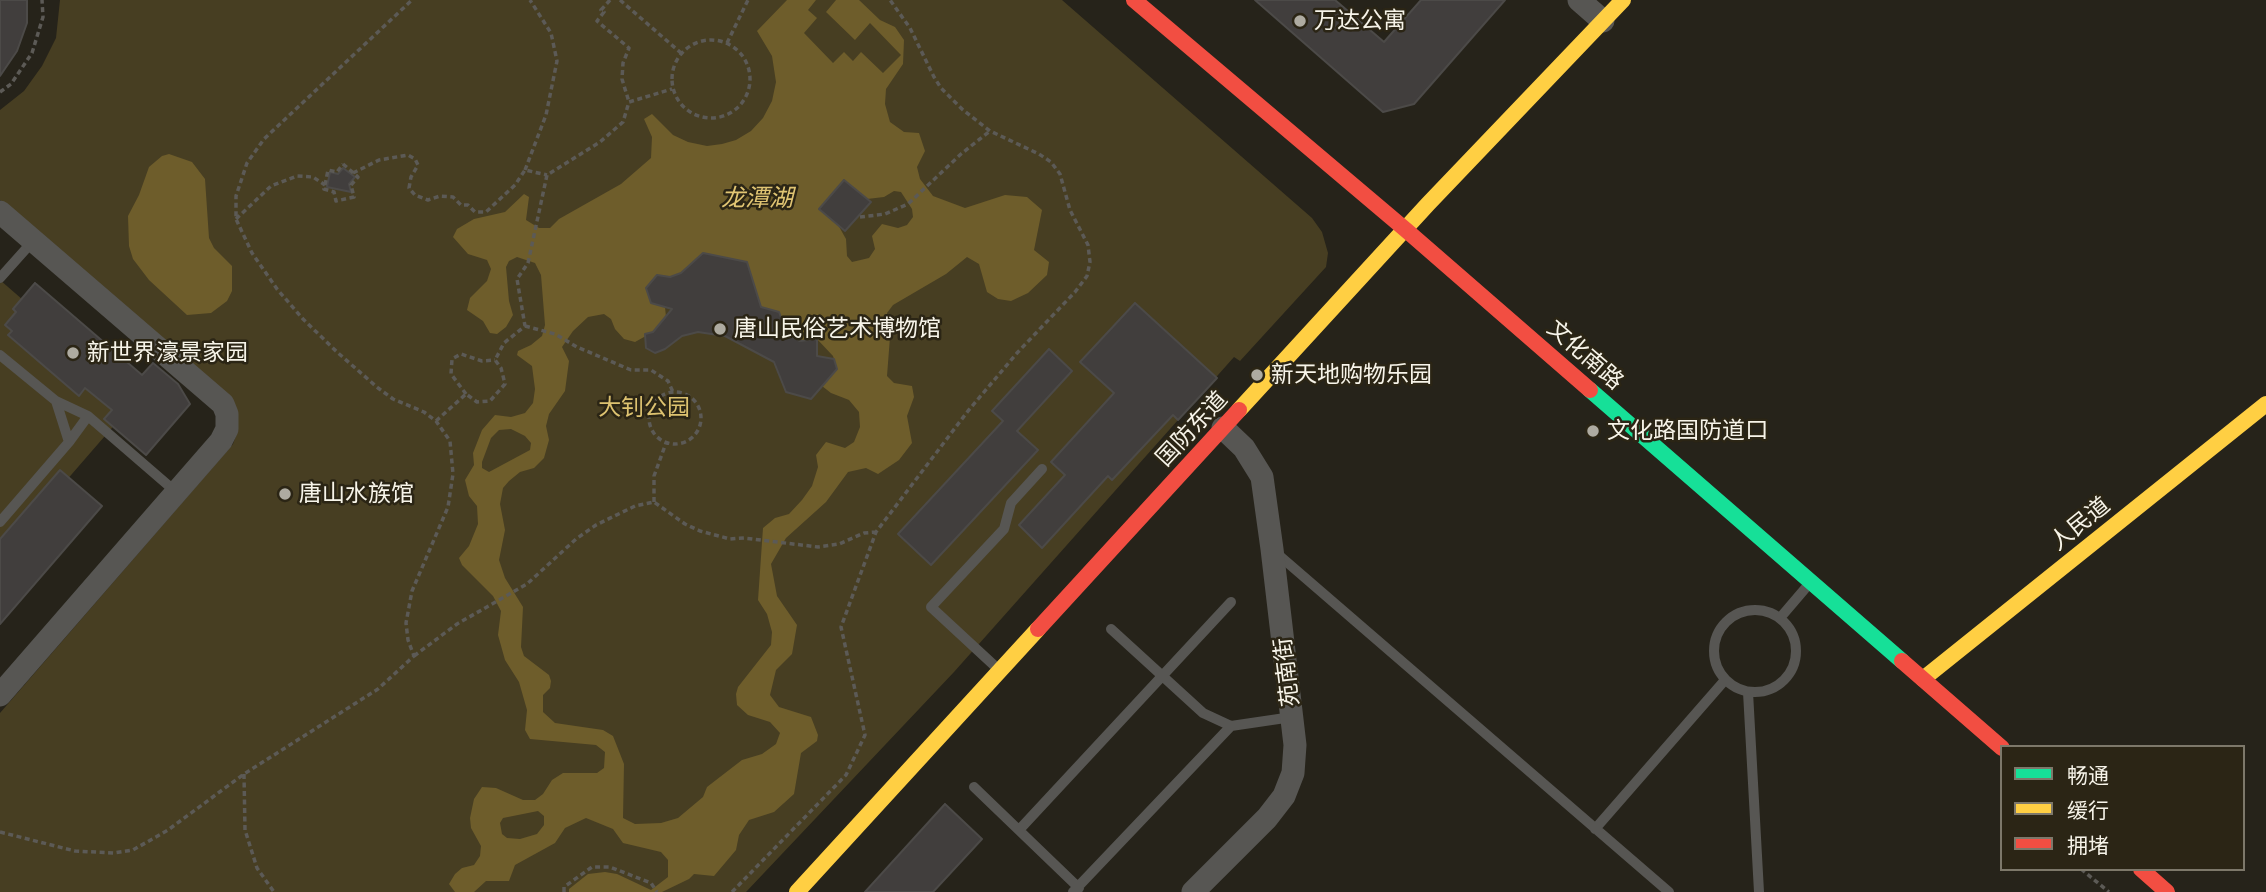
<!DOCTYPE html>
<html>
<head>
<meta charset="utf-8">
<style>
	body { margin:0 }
	#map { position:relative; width:2266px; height:892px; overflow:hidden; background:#26231a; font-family:"Public Sans","Noto Sans SC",sans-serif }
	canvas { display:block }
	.legend { position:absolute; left:2000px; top:745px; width:245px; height:126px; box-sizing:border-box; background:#2b2515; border:2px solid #7d786a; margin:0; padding:9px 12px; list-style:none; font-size:21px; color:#f7f4e9 }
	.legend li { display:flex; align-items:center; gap:14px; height:35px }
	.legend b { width:35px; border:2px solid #7d786a }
</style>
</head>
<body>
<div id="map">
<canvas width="2266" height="892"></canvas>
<ul class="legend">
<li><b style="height:9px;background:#16e098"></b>畅通</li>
<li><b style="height:9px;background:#ffcf43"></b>缓行</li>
<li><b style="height:9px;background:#f24e42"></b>拥堵</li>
</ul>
</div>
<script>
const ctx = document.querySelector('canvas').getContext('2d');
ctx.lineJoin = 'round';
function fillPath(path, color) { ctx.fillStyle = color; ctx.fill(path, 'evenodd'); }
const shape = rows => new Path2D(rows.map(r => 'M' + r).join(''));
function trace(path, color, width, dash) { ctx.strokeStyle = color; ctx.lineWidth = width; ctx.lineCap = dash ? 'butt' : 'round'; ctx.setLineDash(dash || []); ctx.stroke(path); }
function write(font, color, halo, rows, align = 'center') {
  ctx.font = font + ' "Public Sans","Noto Sans SC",sans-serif'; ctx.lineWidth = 5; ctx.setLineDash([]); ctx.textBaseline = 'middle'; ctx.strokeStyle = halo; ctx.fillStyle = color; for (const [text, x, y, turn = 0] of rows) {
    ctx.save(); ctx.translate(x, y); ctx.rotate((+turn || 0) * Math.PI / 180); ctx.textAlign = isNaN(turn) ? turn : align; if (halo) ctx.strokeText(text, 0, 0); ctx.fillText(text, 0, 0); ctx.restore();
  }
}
fillPath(shape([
	[60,0,1062,0,1312,218,1322,232,1328,253,1326,267,1240,361,1234,357,954,672,746,892,0,892,0,713,233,444,238,430,234,404,0,200,0,110,24,91,42,66,56,38],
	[0,280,137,399,0,557]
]), '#473e22');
fillPath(shape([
	[787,0,816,0,808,10,817,18,804,33,833,63,844,52,853,61,861,52,883,73,901,55,870,23,855,40,826,12,836,0,859,0,880,20,895,27,904,40,903,64,886,89,885,104,890,122,904,132,919,133,925,151,917,167,920,179,933,196,965,208,1005,195,1027,197,1042,210,1034,250,1049,262,1047,275,1028,293,1011,301,998,299,987,292,979,264,967,257,946,274,893,305,887,313,890,337,887,376,894,383,912,386,914,397,907,416,912,443,899,460,878,474,866,468,848,472,826,502,786,538,771,564,777,596,797,625,792,654,776,670,770,695,779,707,811,717,818,735,817,741,801,753,794,794,774,812,749,820,739,835,736,850,714,876,694,874,689,879,662,892,569,892,569,889,588,874,605,872,617,874,651,890,668,877,668,860,661,852,623,843,613,829,586,818,565,828,555,843,515,865,509,881,486,881,474,892,455,892,449,884,455,874,462,868,474,865,480,856,481,846,471,828,470,818,474,799,482,787,496,788,523,800,535,800,543,794,552,780,563,773,597,773,604,768,605,752,596,745,530,739,525,730,527,710,519,682,505,660,498,635,501,611,493,596,462,565,459,558,469,546,478,524,477,506,469,496,465,480,474,465,473,453,482,430,495,415,511,417,525,413,533,403,535,389,532,366,517,355,518,351,531,345,542,336,545,325,541,275,535,263,517,257,509,261,506,267,509,301,513,315,506,327,497,334,490,333,483,321,467,310,470,298,487,281,491,269,487,260,468,254,453,237,457,229,474,219,505,212,524,194,529,197,526,220,539,228,550,228,559,219,621,184,651,158,652,137,644,119,652,114,673,135,688,142,707,146,722,144,736,140,751,131,763,118,772,101,776,82,772,56,757,31],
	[844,180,867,199,884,197,894,191,901,192,912,209,913,217,907,225,898,228,882,224,872,236,875,249,869,258,852,262,847,256,846,239,837,223,820,208],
	[703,253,747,262,761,307,787,334,800,341,817,339,833,356,837,369,822,386,831,393,849,400,859,412,860,427,854,442,845,448,826,442,816,455,818,467,812,486,802,500,789,514,775,518,763,528,758,600,767,614,772,632,771,645,738,687,736,694,737,705,748,715,770,722,780,733,776,744,762,754,742,760,707,787,703,797,678,818,661,823,635,824,623,818,624,764,613,736,603,730,555,723,543,712,543,695,550,688,551,681,549,675,524,656,521,647,523,607,505,578,499,560,505,530,500,504,503,488,509,481,520,472,534,468,544,458,549,440,546,426,549,414,565,391,569,361,562,347,573,331,588,317,604,314,611,319,615,329,624,339,635,342,653,332,666,317,665,307,651,303,646,288,657,275,670,277,681,273],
	[511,429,525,436,531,443,530,450,489,472,482,468,482,462,491,438,499,430],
	[538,811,544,816,544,825,537,834,520,839,507,838,502,834,500,823,503,818],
	[169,154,192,162,205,179,209,238,214,248,232,266,232,291,227,301,211,313,187,315,149,280,133,259,129,246,128,216,139,195,149,167,162,156]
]), '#6e5d2b');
const building = shape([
	[0,0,27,0,27,23,17,51,0,76,0,0],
	[1255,0,1335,0,1384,42,1421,0,1505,0,1414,104,1383,112,1255,0],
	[343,168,355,177,349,184,351,192,327,187,330,172,338,174,343,168],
	[844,180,871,202,845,231,819,209,844,180],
	[703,253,747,262,761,307,779,312,787,334,800,341,817,339,817,356,834,359,837,369,811,399,786,392,774,362,725,336,698,332,682,336,665,349,655,353,646,348,645,334,653,332,672,309,651,303,646,288,657,275,670,277,681,273,703,253],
	[35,283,142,375,153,363,178,384,190,404,146,455,104,419,112,410,85,388,79,396,8,335,12,331,5,325,16,312,13,309,35,283],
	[1135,303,1217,378,1178,420,1173,415,1112,480,1108,476,1042,548,1019,525,1065,475,1051,462,1114,393,1080,362,1135,303],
	[1049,349,1072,371,1017,431,1038,450,931,565,898,534,1003,421,992,411,1049,349],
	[60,470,102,506,0,624,0,539,60,470],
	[945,804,982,839,933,892,865,892,945,804]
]);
fillPath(building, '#413e3d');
trace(building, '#4c4a48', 2);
trace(shape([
	[610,0,601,10,604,12,597,21,629,48,623,63,622,79,629,102],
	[620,0,681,53],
	'672 79a39 39 0 1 1 78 0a39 39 0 1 1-78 0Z',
	[727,43,748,0],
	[0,92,11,84,32,53,43,17,42,0],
	[343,164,358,177,351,185,354,197,336,201,334,192,324,189,325,185,328,170,337,172,343,164],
	[525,170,546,115,557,61,551,33,530,0],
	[353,173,379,160,408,155,415,159,418,165,411,177,409,188,415,195,428,200,440,196,453,197,461,205,468,205,475,212,486,212,515,185,525,170,547,175],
	[860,217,885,214,908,204,961,154,990,131],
	[236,219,271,186,297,176,313,177,325,185],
	[525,326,555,334,577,347,631,370,651,370,668,381,673,392],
	'649 418a26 26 0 1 1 52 0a26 26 0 1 1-52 0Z',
	[466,394,451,374,452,359,461,354,482,361,495,360],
	[436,421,466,394,477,402,490,401,505,384,501,368,495,360,504,343,525,326,517,279,528,263,547,175,600,142,623,122,629,102,672,89],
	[654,502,654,476,666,443],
	[414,656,457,624,527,584,576,539,596,525,635,506,654,502,685,524,700,531,730,539,744,538,818,547,839,544,864,533,876,532],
	[244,774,245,830,257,868,274,892],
	[0,832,75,851,114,853,133,850,168,830,244,774,378,689,414,656,408,640,406,623,412,591,448,507,453,474,450,441,436,421,424,412,393,399,378,388,337,352,303,319,277,289,252,253,236,219,236,196,247,163,264,139,412,0],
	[2081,869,2109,892],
	[564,892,564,887,592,867,610,867,651,883,657,892],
	[732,892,846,775,865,735,841,627,876,532,968,411,1017,353,1075,292,1087,276,1090,262,1088,245,1070,210,1060,174,1051,162,1039,154,990,131,963,110,941,88,934,77,910,28,890,0]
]), '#5c5a56', 3.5, [5, 3.5]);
trace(shape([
	[0,278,33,241],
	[0,355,56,401,88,416,69,442,0,522],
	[56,401,69,442],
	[88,416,176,492],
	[1274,551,1669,892],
	'1714 651a41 41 0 1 1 82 0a41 41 0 1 1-82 0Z',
	[1780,618,1809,584],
	[1111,629,1203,713,1231,726,1292,717],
	[998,669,931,607,1004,529,1011,503,1042,469],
	[1748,692,1759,892],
	[974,787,1079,888],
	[1595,829,1725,680],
	[1019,830,1231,602],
	[1073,892,1231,726]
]), '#575653', 10);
trace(shape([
	[1579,0,1603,21],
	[0,212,223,404,227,414,227,429,221,441,0,695],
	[1193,892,1267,818,1284,796,1293,773,1295,745,1272,549,1262,477,1244,448,1223,428]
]), '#575653', 23);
trace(shape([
	[1590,390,1902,661]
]), '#16e098', 16);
trace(shape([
	[1239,410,1428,204,1623,0],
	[1923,679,2266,404],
	[797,892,1038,629]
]), '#ffcf43', 16);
trace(shape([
	[1134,0,1406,230,1590,390],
	[1038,629,1239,410],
	[1902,661,2002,748],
	[2141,869,2167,892]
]), '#f24e42', 16);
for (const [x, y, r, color] of [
	[1300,21,7,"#aeaba1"],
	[720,329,7,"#aeaba1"],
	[73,353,7,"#aeaba1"],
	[1257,375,7,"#aeaba1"],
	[1593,431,7,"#aeaba1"],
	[285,494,7,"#aeaba1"]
]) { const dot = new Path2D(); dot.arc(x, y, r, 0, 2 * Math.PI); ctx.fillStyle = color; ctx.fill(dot); trace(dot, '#2b2515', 2.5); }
write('23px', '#f7f4e9', '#2b2515', [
	["万达公寓",1314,21],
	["唐山民俗艺术博物馆",734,329],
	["新世界濠景家园",87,353],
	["新天地购物乐园",1271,375],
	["文化路国防道口",1607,431],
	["唐山水族馆",299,494]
], 'left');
write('23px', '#f7f4e9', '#2b2515', [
	["文化南路",1585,355,41],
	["国防东道",1192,429,-47],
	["人民道",2080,524,-39],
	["苑南街",1287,672,-97]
]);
write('23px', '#ddc270', '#2b2515', [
	["大钊公园",644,408]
]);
write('italic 24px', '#e1c573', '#2b2515', [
	["龙潭湖",757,199]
]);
</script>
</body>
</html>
